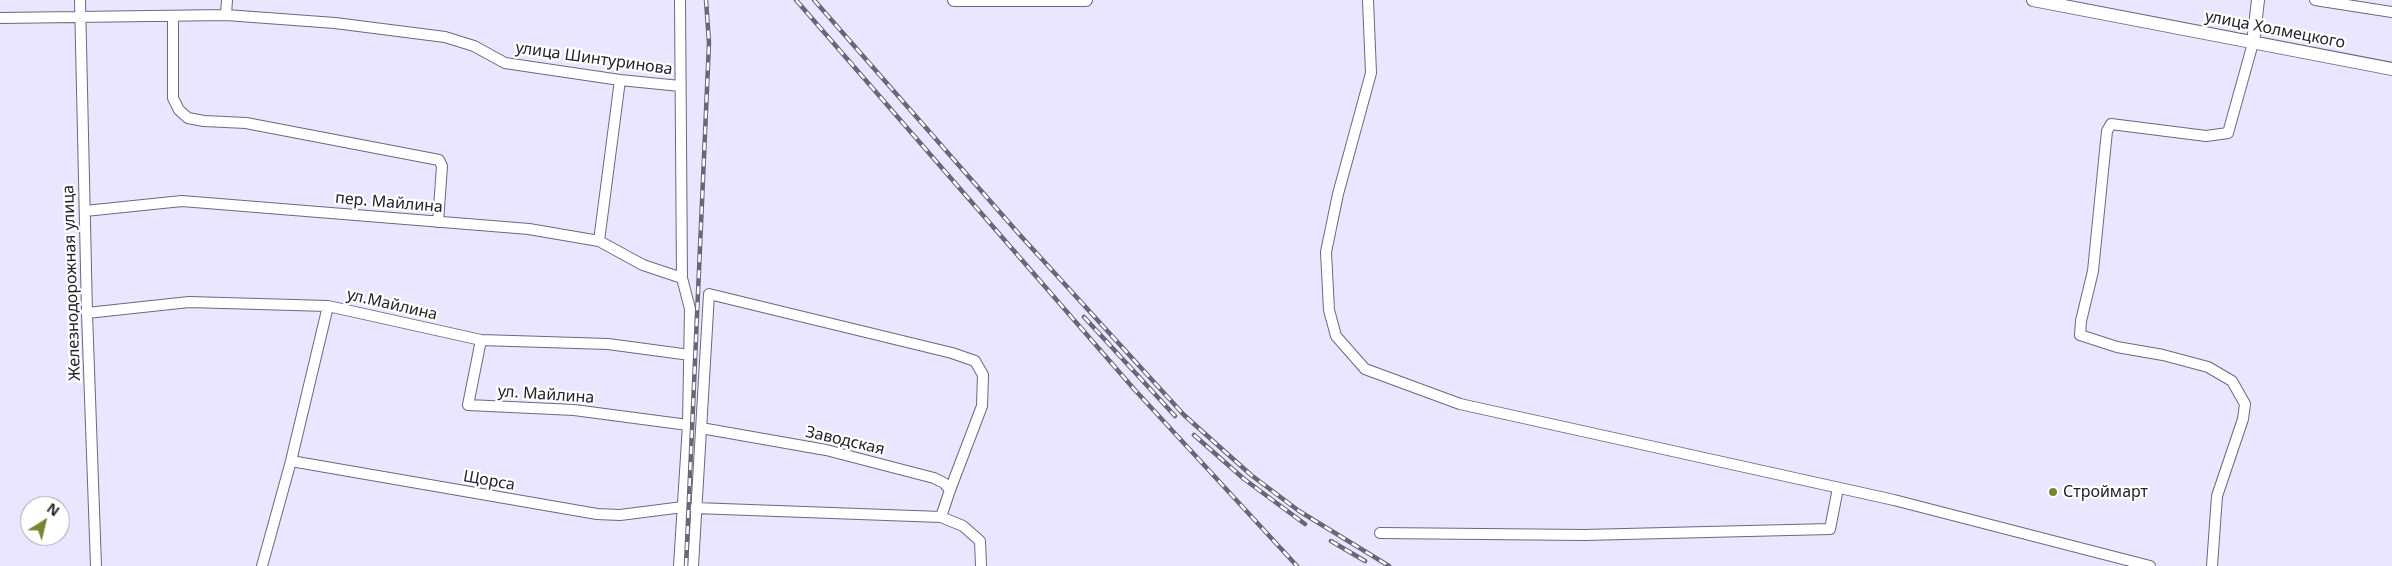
<!DOCTYPE html>
<html>
<head>
<meta charset="utf-8">
<style>
	body { margin:0 }
	#map { position:relative; width:2392px; height:566px; overflow:hidden; background:#ebe5ff; font-family:"Noto Sans",sans-serif }
	canvas { display:block }
	.north { position:absolute; left:20px; top:496px; width:50px; height:50px; box-sizing:border-box; background:#fff; border:1px solid #a7a6aa; border-radius:50%; rotate:36deg; font-size:14px; font-weight:700; line-height:20px; text-align:center; color:#23212a }
	.north::after { content:''; display:block; margin:auto; width:18px; height:22px; background:#7a8532; clip-path:polygon(50% 0,100% 100%,50% 72%,0 100%) }
</style>
</head>
<body>
<div id="map">
<canvas width="2392" height="566"></canvas>
<div class="north">N</div>
</div>
<script>
const ctx = document.querySelector('canvas').getContext('2d');
ctx.lineJoin = 'round';
const shape = rows => new Path2D(rows.map(r => 'M' + r).join(''));
function trace(path, color, width, dash) { ctx.strokeStyle = color; ctx.lineWidth = width; ctx.lineCap = dash ? 'butt' : 'round'; ctx.setLineDash(dash || []); ctx.stroke(path); }
function write(font, color, halo, rows, align = 'center') {
  ctx.font = font + ' "Noto Sans",sans-serif'; ctx.lineWidth = 4.5; ctx.setLineDash([]); ctx.textBaseline = 'middle'; ctx.strokeStyle = halo; ctx.fillStyle = color; for (const [text, x, y, turn = 0] of rows) {
    ctx.save(); ctx.translate(x, y); ctx.rotate((+turn || 0) * Math.PI / 180); ctx.textAlign = isNaN(turn) ? turn : align; if (halo) ctx.strokeText(text, 0, 0); ctx.fillText(text, 0, 0); ctx.restore();
  }
}
const minor = shape([
	[80,0,87,313,96,566],
	[1368,0,1371,73,1338,194,1326,252,1329,310,1336,336,1365,369,1460,404,1894,500,2150,566],
	[2315,0,2392,12],
	[226,15,227,0],
	[173,16,173,98,179,110,188,118,204,121,246,123,439,160,442,166,438,222],
	[0,18,226,15,335,23,445,37,474,46,505,63,620,80,680,86],
	[85,211,182,201,529,229,599,241,643,265,682,278],
	[599,241,620,80],
	[87,313,189,302,328,306,481,340,608,344,690,355],
	[481,340,468,405,574,410,688,425],
	[701,428,826,450,934,478,944,483,950,490,941,517],
	[291,461,597,514,620,515,683,507],
	[695,508,941,517,963,526,980,541,981,566],
	[1380,533,1584,535,1830,529,1838,488],
	[262,566,291,461,328,306],
	[679,566,688,425,690,309,682,278,680,0],
	[693,566,709,294,952,353,975,361,983,375,982,406,950,490],
	[2212,566,2217,496,2243,419,2245,404,2232,381,2208,367,2163,355,2117,347,2080,335,2081,321,2093,271,2107,131,2111,124,2206,136,2228,133,2253,43]
]);
const tertiary = shape([
	[954,0,1086,0],
	[2033,0,2392,69],
	[2253,43,2258,0]
]);
trace(minor, '#6d687e', 12);
trace(tertiary, '#6d687e', 14);
trace(minor, '#fff', 10);
trace(tertiary, '#fff', 12);
const rail = shape([
	[796,0,1134,389,1297,566],
	[814,0,1019,234,1184,415,1251,475,1299,511,1389,566],
	[1084,317,1175,416],
	[1194,435,1244,479,1305,524],
	[1331,541,1365,561],
	[686,566,709,43,706,0]
]);
trace(rail, '#696675', 4.5);
trace(rail, '#fff', 2.5, [8]);
for (const [x, y, r, color] of [
	[2053,492,5,"#7a8532"]
]) { const dot = new Path2D(); dot.arc(x, y, r, 0, 2 * Math.PI); ctx.fillStyle = color; ctx.fill(dot); trace(dot, '#fff', 2); }
write('16px', '#23212a', '#fff', [
	["улица Холмецкого",2275,30,11],
	["улица Шинтуринова",594,59,8],
	["пер. Майлина",389,203,5],
	["Железнодорожная улица",72,283,-92],
	["ул.Майлина",392,305,13],
	["ул. Майлина",546,395,4],
	["Заводская",845,441,13],
	["Щорса",489,481,10]
]);
write('16px', '#23212a', '#fff', [
	["Строймарт",2063,492]
], 'left');
</script>
</body>
</html>
